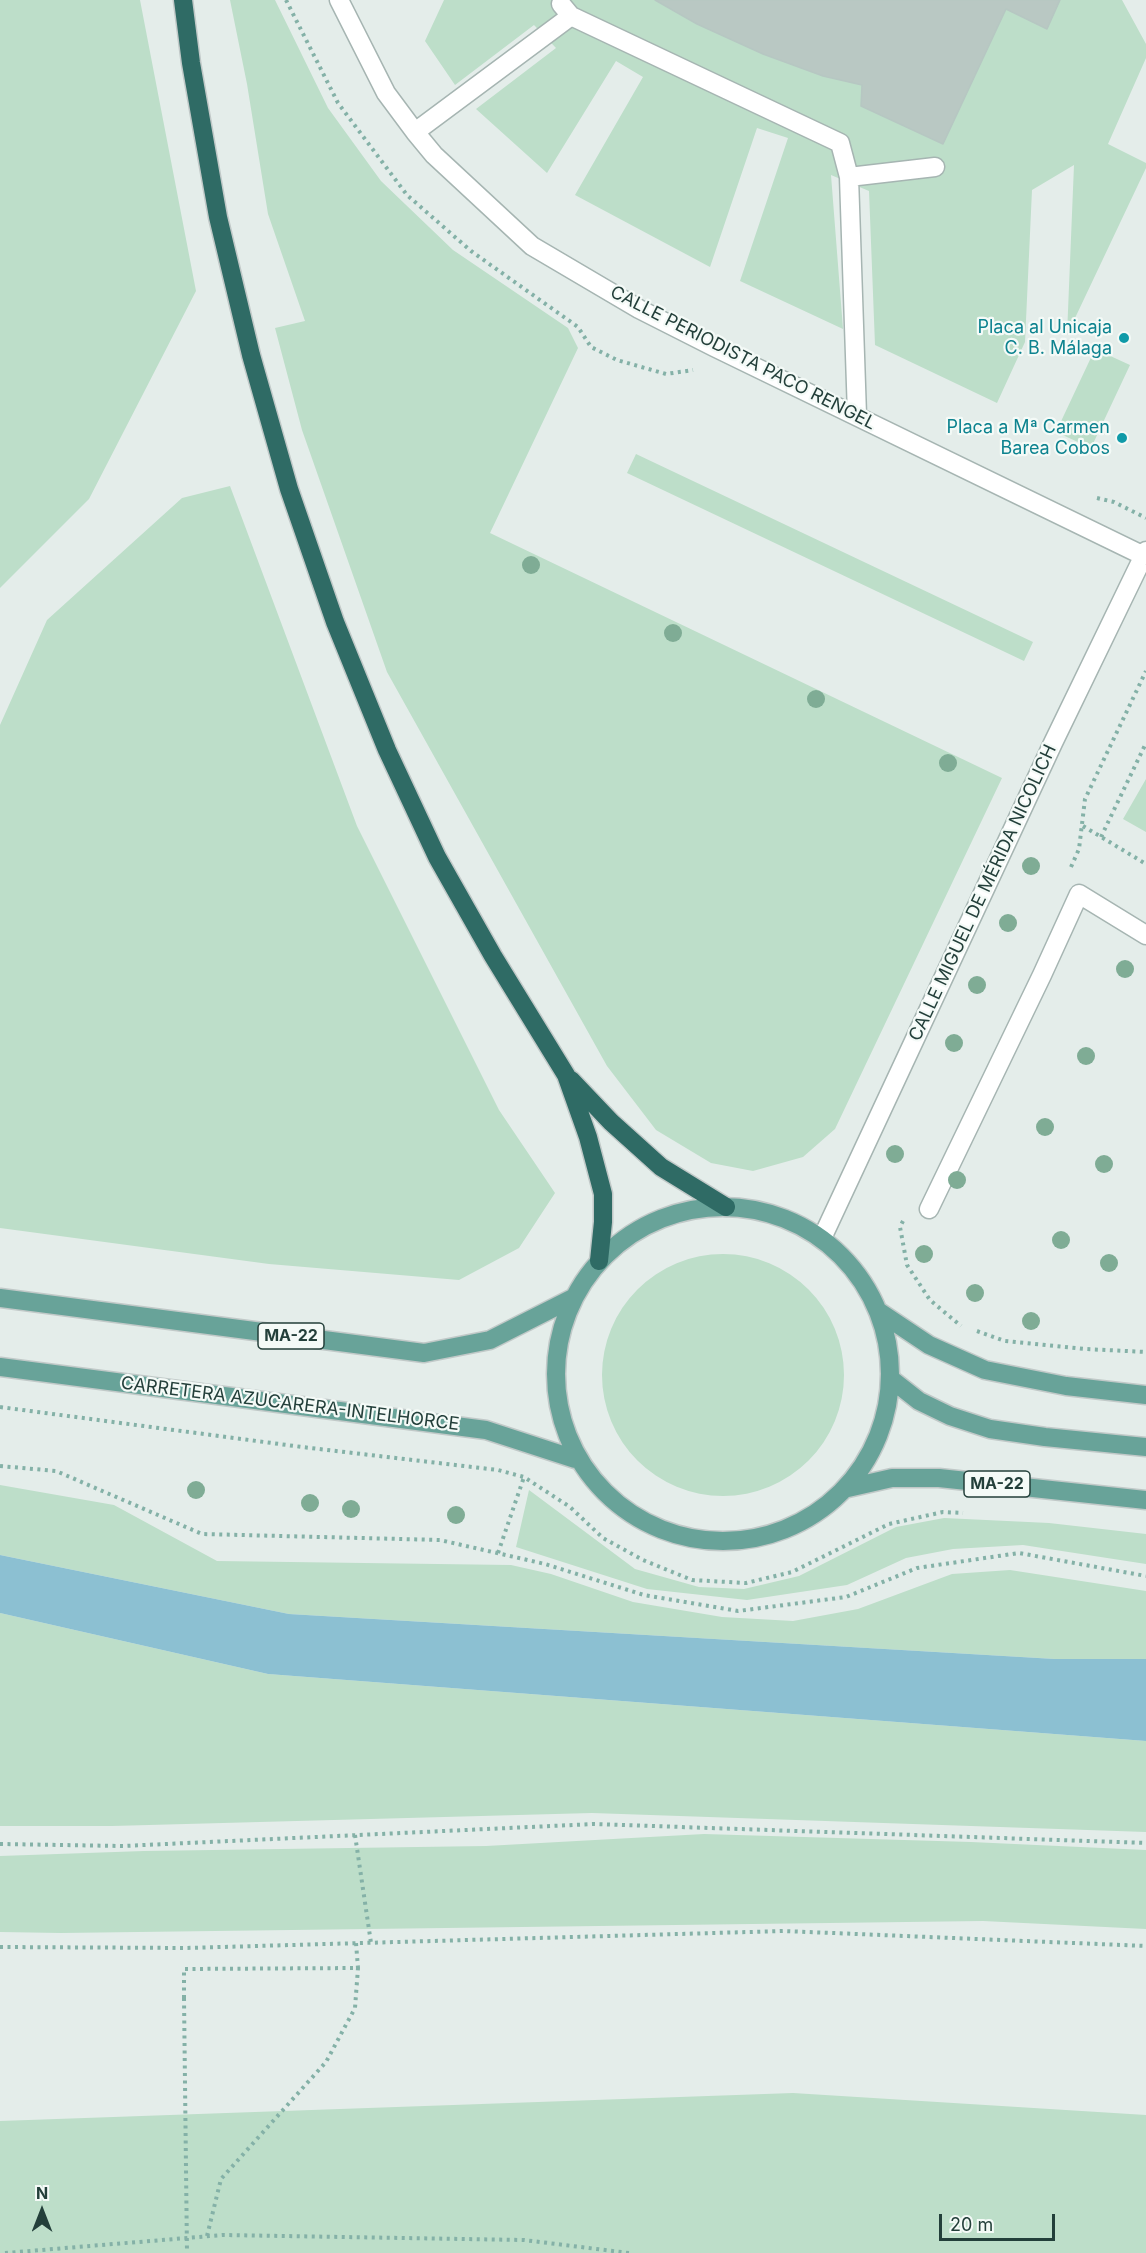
<!DOCTYPE html>
<html>
<head>
<meta charset="utf-8">
<style>
	body { margin:0 }
	#map { position:relative; width:1146px; height:2253px; overflow:hidden; background:#e4edea; font-family:Inter,sans-serif }
	canvas { display:block }
	.north { position:absolute; left:12px; top:2181px; width:60px; height:60px; -webkit-text-stroke:4px #f4faf7; paint-order:stroke; rotate:0deg; font-size:16px; font-weight:700; line-height:24px; text-align:center; color:#233f3a }
	.north::after { content:''; display:block; margin:auto; width:21px; height:27px; background:#233f3a; clip-path:polygon(50% 0,100% 100%,50% 72%,0 100%) }
	.scale { position:absolute; left:939px; top:2214px; width:116px; height:27px; box-sizing:border-box; border:3px solid #233f3a; border-top:0; padding-left:8px; font-size:18px; line-height:21px; white-space:nowrap; color:#233f3a; -webkit-text-stroke:4px #f4faf7; paint-order:stroke }
</style>
</head>
<body>
<div id="map">
<canvas width="1146" height="2253"></canvas>
<div class="north">N</div>
<div class="scale">20 m</div>
</div>
<script>
const ctx = document.querySelector('canvas').getContext('2d');
ctx.lineJoin = 'round';
function fillPath(path, color) { ctx.fillStyle = color; ctx.fill(path, 'evenodd'); }
const shape = rows => new Path2D(rows.map(r => 'M' + r).join(''));
function trace(path, color, width, dash) { ctx.strokeStyle = color; ctx.lineWidth = width; ctx.lineCap = dash ? 'butt' : 'round'; ctx.setLineDash(dash || []); ctx.stroke(path); }
function write(font, color, halo, rows, align = 'center') {
  ctx.font = font + ' Inter,sans-serif'; ctx.lineWidth = 4.5; ctx.setLineDash([]); ctx.textBaseline = 'middle'; ctx.strokeStyle = halo; ctx.fillStyle = color; for (const [text, x, y, turn = 0] of rows) {
    ctx.save(); ctx.translate(x, y); ctx.rotate((+turn || 0) * Math.PI / 180); ctx.textAlign = isNaN(turn) ? turn : align; if (halo) ctx.strokeText(text, 0, 0); ctx.fillText(text, 0, 0); ctx.restore();
  }
}
fillPath(shape([
	[0,0,140,0,196,291,89,499,0,588],
	[230,0,275,0,328,108,381,181,453,250,568,328,578,348,490,533,1002,778,835,1129,803,1157,753,1171,711,1163,656,1130,607,1066,387,672,302,430,275,328,305,321,268,214,247,84],
	[444,0,1122,0,1146,44,1146,58,1108,144,1146,163,1146,168,1067,335,1074,165,1032,190,1025,342,997,403,875,345,869,191,831,175,843,329,740,281,788,138,757,128,710,267,575,195,643,77,616,61,547,173,476,109,556,48,534,25,455,85,425,41],
	[1095,349,1130,365,1091,448,1056,432],
	[636,454,1033,642,1024,661,627,473],
	[230,486,357,826,499,1110,555,1193,519,1248,459,1280,269,1264,0,1228,0,725,47,620,182,498],
	[1146,779,1146,832,1123,819],
	'602 1375a121 121 0 1 1 242 0a121 121 0 1 1-242 0Z',
	[0,1485,114,1505,217,1561,511,1565,551,1574,633,1602,722,1617,793,1621,858,1609,952,1574,1010,1570,1146,1591,1146,1659,1055,1659,289,1614,0,1555],
	[529,1490,635,1569,699,1587,744,1589,799,1576,896,1527,944,1518,1049,1523,1146,1534,1146,1564,1023,1545,953,1549,906,1558,847,1585,747,1600,647,1589,516,1547],
	[0,1613,268,1674,1146,1741,1146,1832,592,1813,112,1826,0,1826],
	[704,1834,971,1842,1146,1850,1146,1929,983,1921,61,1933,0,1932,0,1856,144,1851,486,1846],
	[793,2093,1146,2115,1146,2253,0,2253,0,2121]
]), '#bddec9');
fillPath(shape([
	[0,1555,289,1614,1055,1659,1146,1659,1146,1741,268,1674,0,1613]
]), '#8cc0d2');
const building = shape([
	[655,0,1060,0,1047,29,1006,9,943,144,861,106,862,85,823,76,763,54,697,24,655,0]
]);
fillPath(building, '#b9c8c3');
trace(building, '#b6c7c2', 1.5);
const minor = shape([
	[339,0,386,93,415,132,434,155,532,246,639,309,714,347,1144,556],
	[571,16,840,143,849,177],
	[415,132,571,16,561,4],
	[857,415,849,177,935,167],
	[929,1209,1042,975,1079,894,1146,935],
	[823,1236,1053,743,1146,551]
]);
const major = shape([
	'556 1374a167 167 0 1 1 334 0a167 167 0 1 1-334 0Z',
	[0,1298,424,1353,490,1340,573,1298],
	[878,1311,929,1345,985,1370,1066,1386,1146,1395],
	[0,1367,486,1430,575,1459],
	[891,1379,919,1401,950,1416,990,1429,1045,1437,1146,1447],
	[848,1488,892,1478,939,1478,1146,1500]
]);
const highway = shape([
	[183,0,191,63,218,217,251,355,289,489,335,622,387,750,437,857,493,956,566,1075,588,1137,603,1194,603,1222,599,1261],
	[571,1080,611,1122,661,1167,726,1207]
]);
trace(minor, '#a6b5b2', 21);
trace(major, '#c1c9c8', 21);
trace(highway, '#c1c9c8', 21);
trace(shape([
	[286,0,338,103,407,195,471,251,578,327,591,347,617,360,666,374,693,370],
	[1097,498,1114,502,1146,518],
	[1083,826,1146,864],
	[1101,837,1146,743],
	[1071,867,1079,849,1085,799,1146,671],
	[903,1221,900,1227,907,1265,930,1300,961,1326],
	[977,1331,1005,1341,1085,1349,1146,1352],
	[0,1407,302,1447,498,1470,524,1477,570,1507,603,1538,643,1560,692,1580,746,1583,792,1572,889,1524,943,1512,963,1513],
	[0,1466,56,1471,202,1534,440,1540,545,1564,644,1595,738,1611,846,1597,917,1568,1019,1553,1146,1576],
	[498,1553,524,1477],
	[355,1835,371,1943],
	[0,1844,123,1846,594,1824,1146,1843],
	[0,1947,186,1948,784,1931,1146,1946],
	[184,1998,184,1969,358,1968,356,1943],
	[207,2236,221,2179,326,2062,355,2008,358,1968],
	[5,2253,223,2235,524,2240,629,2253]
]), '#84b1a7', 4, [3, 4.5]);
trace(minor, '#fff', 18);
trace(major, '#68a399', 18);
trace(highway, '#2f6b65', 18);
trace(shape([
	[184,1998,187,2253]
]), '#84b1a7', 4, [3, 4.5]);
ctx.fillStyle = '#7fac95';
for (const [x, y] of [
	[531,565],
	[673,633],
	[816,699],
	[948,763],
	[1031,866],
	[1008,923],
	[1125,969],
	[977,985],
	[954,1043],
	[1086,1056],
	[1045,1127],
	[895,1154],
	[1104,1164],
	[957,1180],
	[1061,1240],
	[924,1254],
	[1109,1263],
	[975,1293],
	[1031,1321],
	[196,1490],
	[310,1503],
	[351,1509],
	[456,1515]
]) { ctx.beginPath(); ctx.arc(x, y, 9, 0, 2 * Math.PI); ctx.fill(); }
for (const [x, y, r, color] of [
	[1124,338,6,"#0f9aa8"],
	[1122,438,6,"#0f9aa8"]
]) { const dot = new Path2D(); dot.arc(x, y, r, 0, 2 * Math.PI); ctx.fillStyle = color; ctx.fill(dot); trace(dot, '#f4faf7', 2); }
for (const [x, y, w] of [
	[291,1336,66],
	[997,1484,66]
]) { const box = new Path2D(); box.roundRect(x - w / 2, y - 13, w, 26, 4.5); ctx.fillStyle = '#f4faf7'; ctx.fill(box); trace(box, '#233f3a', 1.5); }
write('bold 16px', '#233f3a', null, [
	["MA-22",291,1336],
	["MA-22",997,1484]
]);
write('18px', '#0d838f', '#f4faf7', [
	["Placa al Unicaja",1112,328],
	["C. B. Málaga",1112,349],
	["Placa a Mª Carmen",1110,428],
	["Barea Cobos",1110,449]
], 'right');
write('18px', '#233f3a', '#f4faf7', [
	["CALLE PERIODISTA PACO RENGEL",743,358,27],
	["CALLE MIGUEL DE MÉRIDA NICOLICH",983,893,-65],
	["CARRETERA AZUCARERA-INTELHORCE",290,1404,7]
]);
</script>
</body>
</html>
